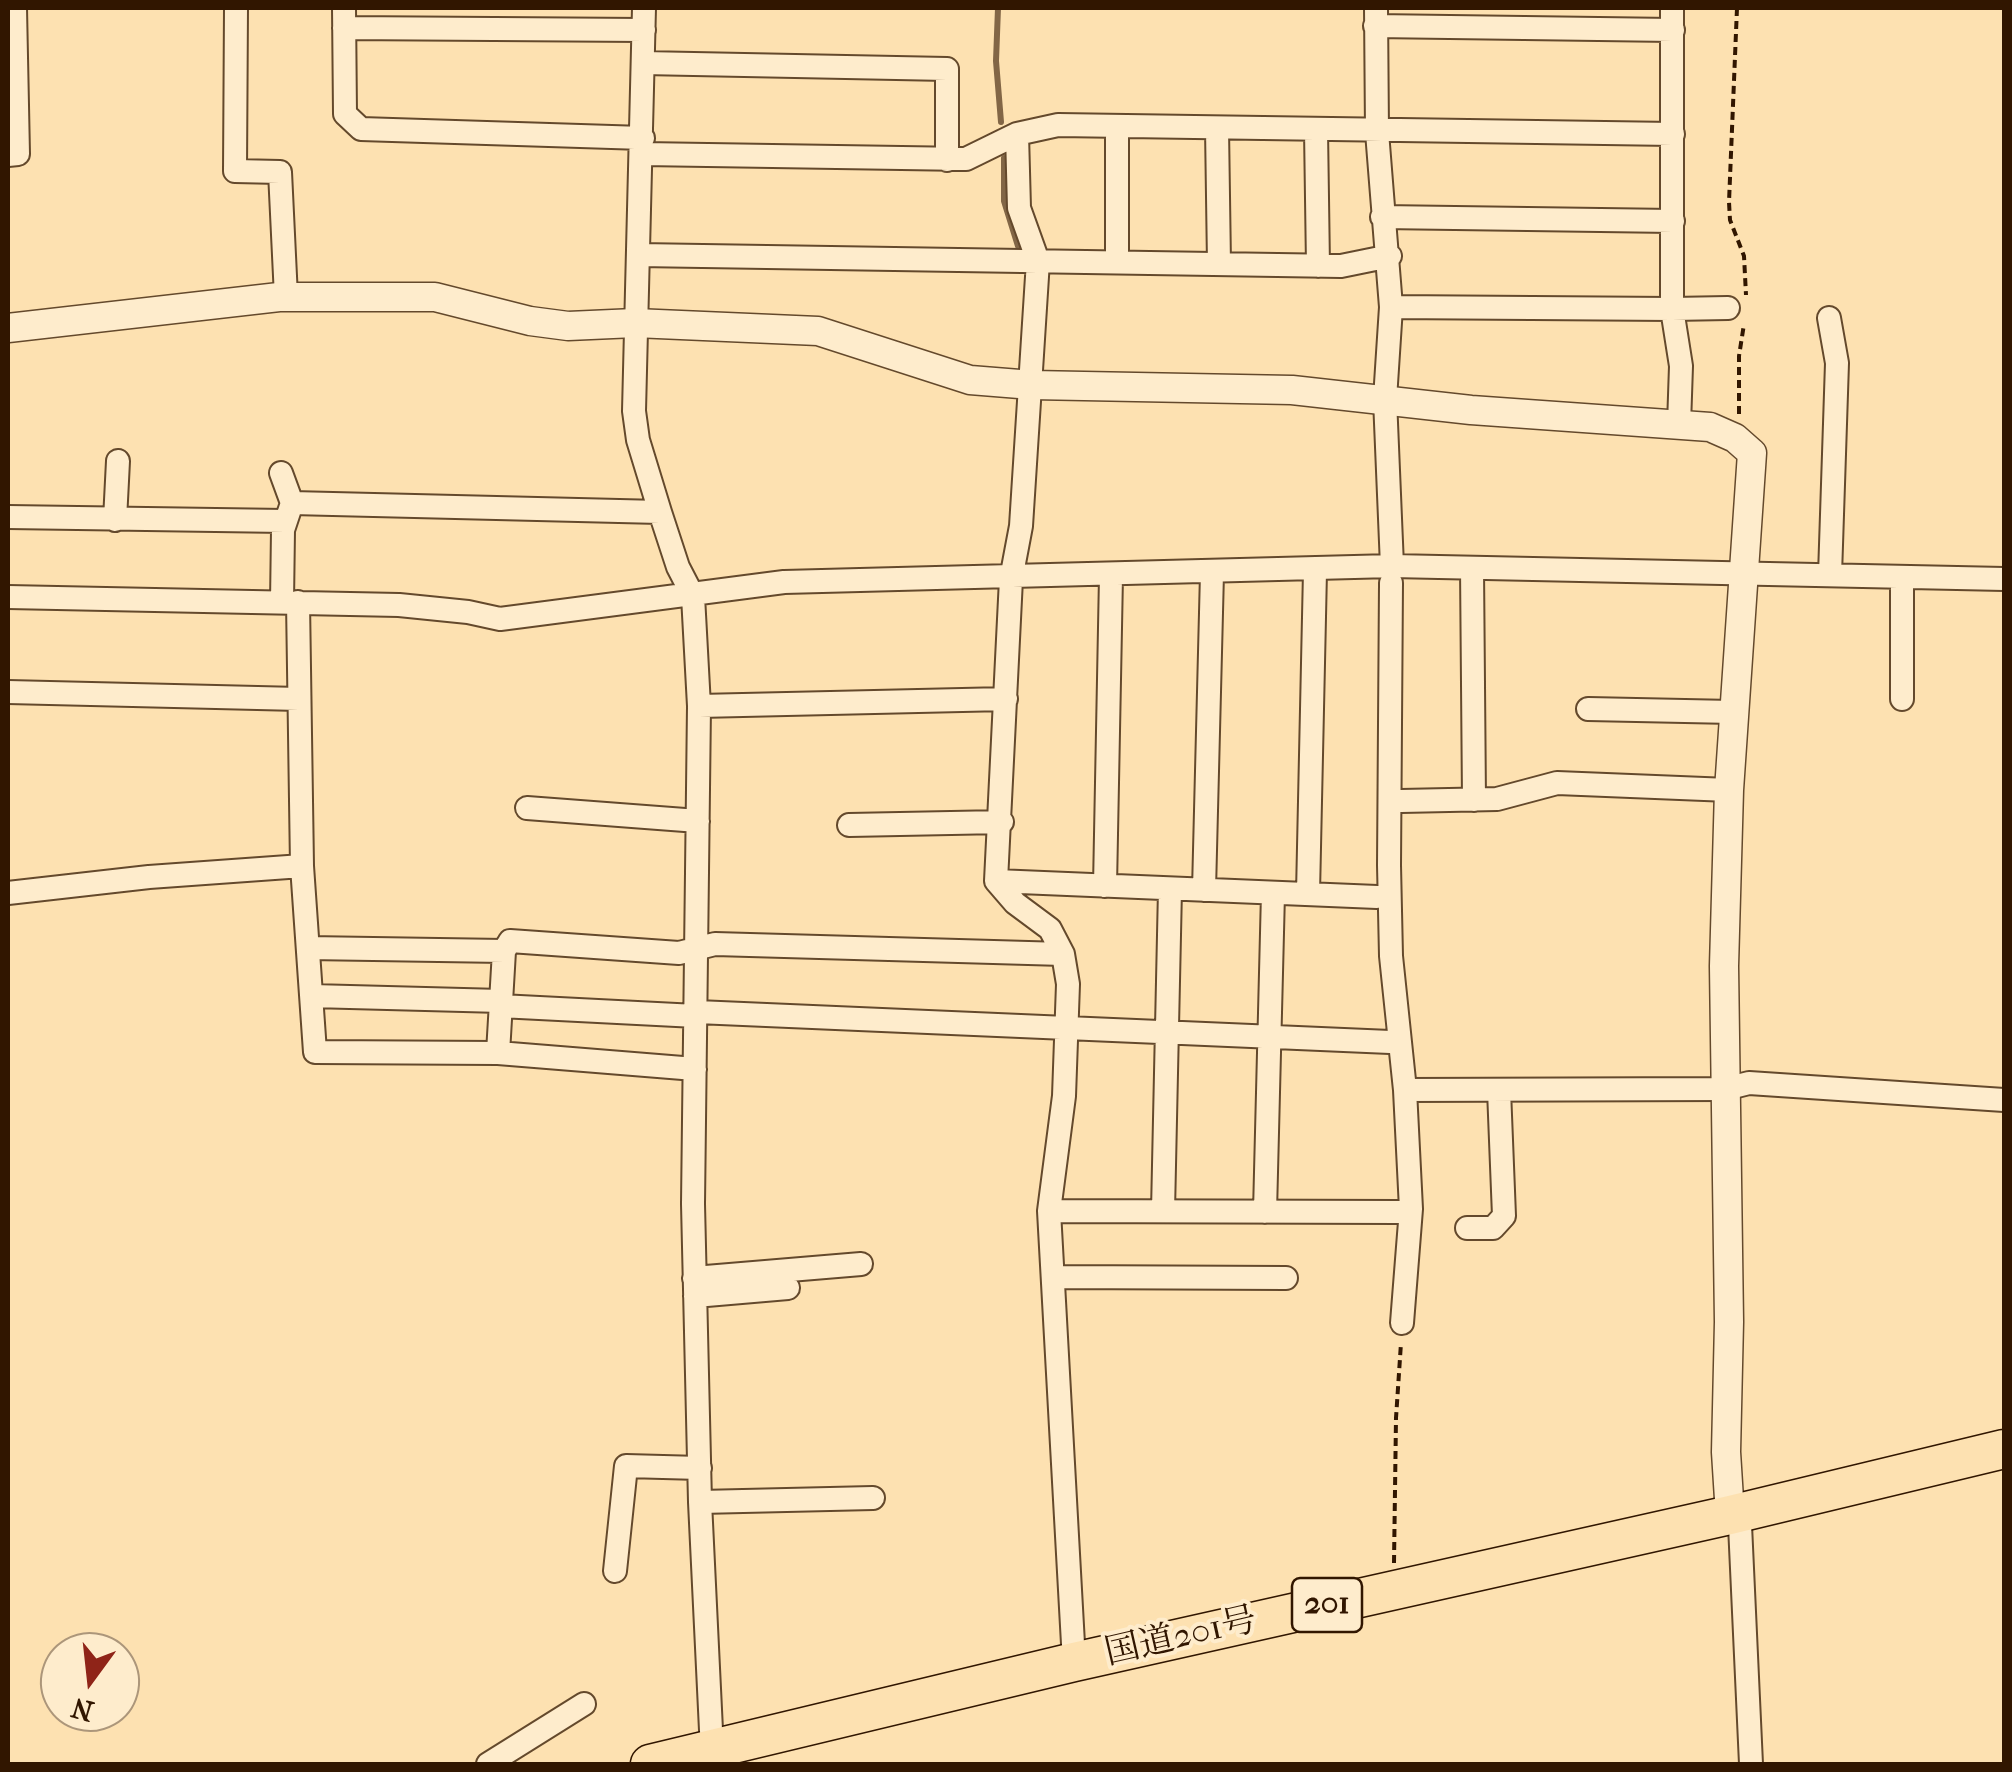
<!DOCTYPE html>
<html>
<head>
<meta charset="utf-8">
<style>
	body { margin:0 }
	#map { position:relative; width:2012px; height:1772px; overflow:hidden; background:#fde1b1; font-family:"IM FELL French Canon",serif }
	canvas { display:block }
	.frame { position:absolute; inset:0; border:10px solid #311600; pointer-events:none }
	.north { position:absolute; left:40px; top:1632px; width:100px; height:100px; box-sizing:border-box; background:#feeccc; border:2px solid #ac967a; border-radius:50%; rotate:195deg; font-size:28px; font-weight:700; line-height:40px; text-align:center; color:#311600 }
	.north::after { content:''; display:block; margin:auto; width:35px; height:45px; background:#8f2418; clip-path:polygon(50% 0,100% 100%,50% 72%,0 100%) }
</style>
</head>
<body>
<div id="map">
<canvas width="2012" height="1772"></canvas>
<div class="frame"></div>
<div class="north">N</div>
</div>
<script>
const ctx = document.querySelector('canvas').getContext('2d');
ctx.lineJoin = 'round';
const shape = rows => new Path2D(rows.map(r => 'M' + r).join(''));
function trace(path, color, width, dash) { ctx.strokeStyle = color; ctx.lineWidth = width; ctx.lineCap = dash ? 'butt' : 'round'; ctx.setLineDash(dash || []); ctx.stroke(path); }
function write(font, color, halo, rows, align = 'center') {
  ctx.font = font + ' "IM FELL French Canon","Noto Serif JP",serif'; ctx.lineWidth = 8; ctx.setLineDash([]); ctx.textBaseline = 'middle'; ctx.strokeStyle = halo; ctx.fillStyle = color; for (const [text, x, y, turn = 0] of rows) {
    ctx.save(); ctx.translate(x, y); ctx.rotate((+turn || 0) * Math.PI / 180); ctx.textAlign = isNaN(turn) ? turn : align; if (halo) ctx.strokeText(text, 0, 0); ctx.fillText(text, 0, 0); ctx.restore();
  }
}
trace(shape([
	[998,8,996,61,1001,122],
	[1004,158,1004,201,1018,246]
]), '#826646', 6);
const minor = shape([
	[236,8,235,171,280,172,286,297],
	[344,8,345,114,361,129,643,138],
	[644,8,634,411,638,440,660,512,678,567,693,596,699,706,693,1204,700,1502,712,1751],
	[1376,8,1377,132,1391,307,1385,399,1392,566],
	[1375,26,1673,30],
	[344,28,644,30],
	[643,63,947,69,947,160],
	[1217,128,1219,264],
	[1316,130,1318,266],
	[1017,134,1019,208,1038,261,1021,526,1011,579,996,881,1015,903,1050,929,1063,954,1068,984,1064,1096,1049,1211,1074,1662],
	[643,154,966,159,1017,134,1058,125,1673,134],
	[8,155,18,154,15,8],
	[1382,217,1673,221],
	[639,255,1341,266,1390,256],
	[1117,262,1117,126],
	[1391,307,1672,309,1672,8],
	[1829,318,1837,363,1830,575],
	[1679,425,1681,366,1672,309,1728,308],
	[281,473,292,503],
	[8,517,285,521],
	[115,520,118,461],
	[1472,568,1474,800],
	[1902,577,1902,699],
	[1391,583,1389,865,1391,956,1405,1090,1411,1209,1402,1323],
	[8,597,399,605,468,612,500,619,784,582,1392,566,2004,579],
	[282,602,283,530,292,503,660,512],
	[298,602,302,866,315,1052,498,1053,695,1069],
	[8,692,299,699],
	[699,706,1006,699],
	[1588,709,1733,712],
	[1401,801,1497,799,1557,783,1729,790],
	[527,808,698,821],
	[849,825,1002,822],
	[996,881,1377,897],
	[1105,886,1111,576],
	[1204,890,1212,573],
	[8,893,149,877,302,866],
	[1308,893,1315,571],
	[308,948,504,951,510,941,679,953,715,944,1063,954],
	[312,996,501,1001],
	[500,1006,696,1016],
	[697,1012,1390,1042],
	[498,1053,504,951],
	[1405,1090,1725,1089,1749,1083,2004,1100],
	[1049,1211,1399,1212],
	[1163,1211,1170,889],
	[1265,1212,1273,893],
	[1467,1228,1493,1228,1504,1216,1499,1090],
	[1054,1277,1286,1278],
	[694,1278,861,1264],
	[695,1296,788,1288],
	[700,1502,873,1498],
	[1730,1515,1740,1525,1751,1764],
	[615,1571,626,1466,700,1468],
	[488,1764,584,1704]
]);
const tertiary = shape([
	[8,328,279,297,435,297,530,321,568,326,635,323,818,331,970,380,1032,385,1292,390,1471,410,1710,427,1735,438,1752,453,1729,790,1724,966,1729,1322,1726,1452,1730,1515]
]);
const trunk = shape([
	[650,1764,1074,1662,1730,1515,2004,1449]
]);
trace(minor, '#64492c', 26);
trace(tertiary, '#64492c', 31);
trace(trunk, '#311600', 41);
trace(shape([
	[1737,8,1729,202,1730,220,1744,256,1746,295],
	[1739,414,1739,356,1744,324],
	[1394,1563,1396,1418,1401,1343]
]), '#311600', 4, [8, 5]);
trace(minor, '#feeccc', 22);
trace(tertiary, '#feeccc', 28);
trace(trunk, '#fde1b1', 38);
for (const [x, y, w] of [
	[1327,1605,70]
]) { const box = new Path2D(); box.roundRect(x - w / 2, y - 27, w, 54, 8); ctx.fillStyle = '#feeccc'; ctx.fill(box); trace(box, '#311600', 2.5); }
write('bold 32px', '#311600', null, [
	["201",1327,1605]
]);
write('35px', '#311600', '#feeccc', [
	["国道201号",1181,1638,-13]
]);
</script>
</body>
</html>
